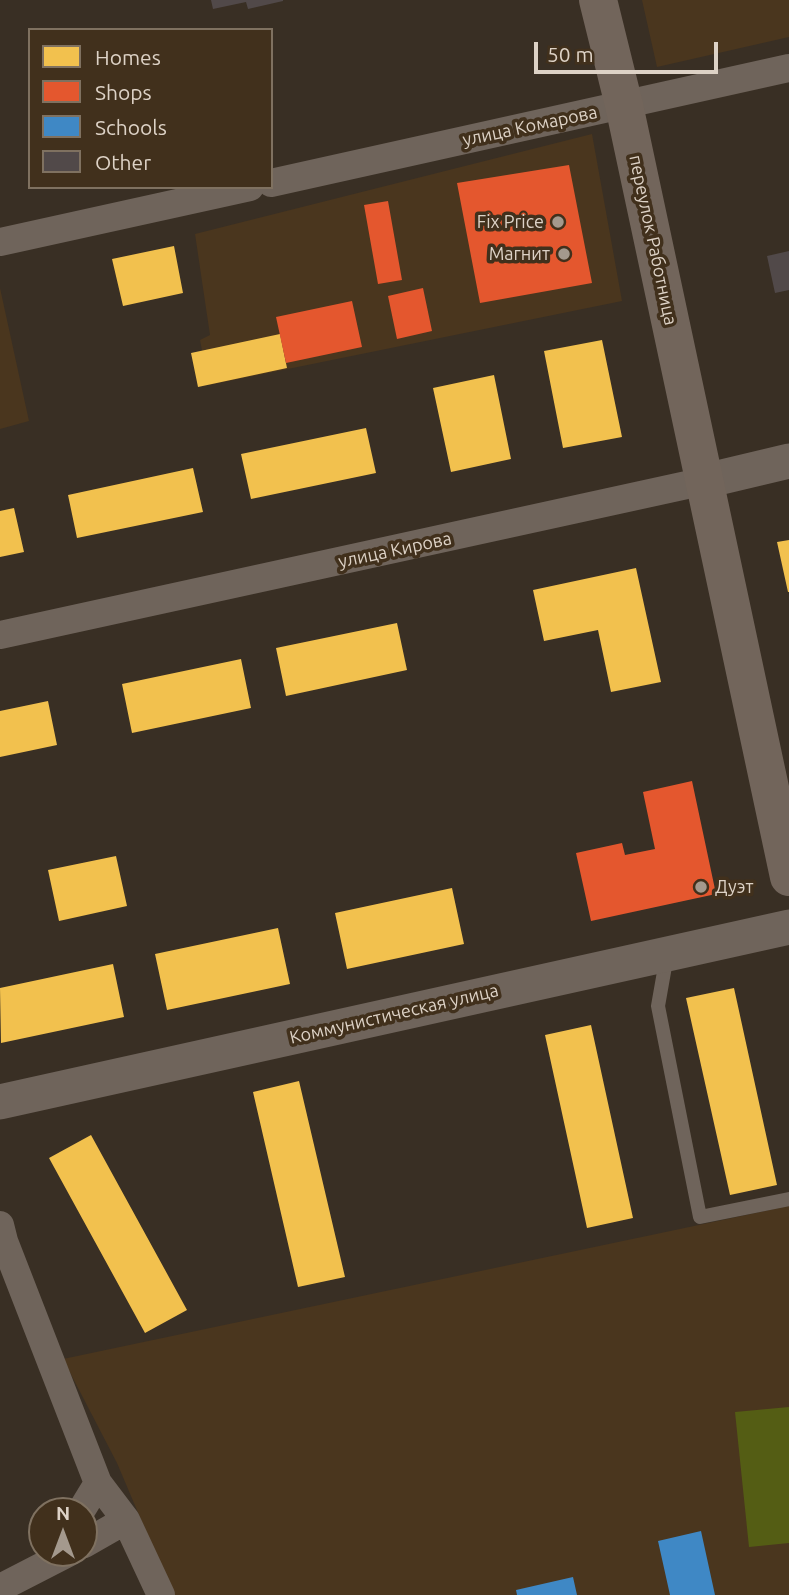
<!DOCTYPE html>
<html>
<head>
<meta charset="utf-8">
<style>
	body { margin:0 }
	#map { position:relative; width:789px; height:1595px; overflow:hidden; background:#392f24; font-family:Ubuntu,sans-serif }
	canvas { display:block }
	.legend { position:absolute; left:28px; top:28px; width:245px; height:161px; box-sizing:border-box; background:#41301c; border:2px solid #7f7160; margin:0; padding:9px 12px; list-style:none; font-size:21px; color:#ddd2c6 }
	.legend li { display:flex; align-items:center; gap:14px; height:35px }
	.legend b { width:35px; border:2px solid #7f7160 }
	.north { position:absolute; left:28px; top:1497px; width:70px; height:70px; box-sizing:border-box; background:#41301c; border:2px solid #7f7160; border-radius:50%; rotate:0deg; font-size:19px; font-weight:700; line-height:28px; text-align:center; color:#ddd2c6 }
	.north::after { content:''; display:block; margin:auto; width:24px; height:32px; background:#a4998d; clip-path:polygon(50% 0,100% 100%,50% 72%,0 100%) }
	.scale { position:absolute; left:534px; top:42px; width:184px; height:32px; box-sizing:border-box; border:4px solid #ddd2c6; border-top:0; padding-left:9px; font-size:21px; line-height:24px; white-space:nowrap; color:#ddd2c6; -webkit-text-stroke:5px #41301c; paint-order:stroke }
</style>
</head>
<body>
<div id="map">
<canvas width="789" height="1595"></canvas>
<ul class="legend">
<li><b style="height:19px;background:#f2c14e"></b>Homes</li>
<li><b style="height:19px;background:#e4572e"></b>Shops</li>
<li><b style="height:19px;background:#3f88c5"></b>Schools</li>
<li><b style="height:19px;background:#514949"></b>Other</li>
</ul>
<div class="north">N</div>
<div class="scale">50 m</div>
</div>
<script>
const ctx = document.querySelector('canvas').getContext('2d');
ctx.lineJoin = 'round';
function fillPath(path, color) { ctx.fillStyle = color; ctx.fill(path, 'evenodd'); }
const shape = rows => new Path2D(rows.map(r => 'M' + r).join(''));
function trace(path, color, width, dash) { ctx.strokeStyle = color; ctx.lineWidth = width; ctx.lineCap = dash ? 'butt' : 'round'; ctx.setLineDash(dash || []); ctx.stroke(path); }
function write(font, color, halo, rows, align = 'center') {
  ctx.font = font + ' Ubuntu,sans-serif'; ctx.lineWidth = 7; ctx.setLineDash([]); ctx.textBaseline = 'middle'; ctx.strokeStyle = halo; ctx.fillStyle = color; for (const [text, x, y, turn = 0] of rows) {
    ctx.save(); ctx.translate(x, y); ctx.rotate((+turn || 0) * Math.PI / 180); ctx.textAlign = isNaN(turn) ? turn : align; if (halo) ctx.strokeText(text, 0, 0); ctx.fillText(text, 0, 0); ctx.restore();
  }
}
fillPath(shape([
	[642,0,789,0,789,37,657,67],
	[592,134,622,301,209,385,200,340,210,335,195,234],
	[0,288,29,421,0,429],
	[789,1206,789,1595,173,1595,117,1463,63,1359]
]), '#4a361e');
fillPath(shape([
	[789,1407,789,1543,749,1547,735,1412]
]), '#545d14');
fillPath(shape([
	[174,246,183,293,123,306,112,259],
	[280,334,287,368,198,387,191,353],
	[602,340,622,437,563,448,544,351],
	[494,375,511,459,451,472,433,388],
	[366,428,376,473,251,499,241,454],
	[193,468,203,512,77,538,68,495],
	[14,508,24,552,0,557,0,511],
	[789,540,789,592,788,592,777,542],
	[636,568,661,682,611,692,598,630,544,641,533,590],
	[397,623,407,670,286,696,276,648],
	[241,659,251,708,132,733,122,684],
	[48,701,57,745,0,757,0,711],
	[116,856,127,906,59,921,48,870],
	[452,888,464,944,347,969,335,913],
	[278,928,290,984,167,1010,155,954],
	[113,964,124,1017,1,1043,0,988],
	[734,988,777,1185,730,1195,686,998],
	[591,1025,633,1218,587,1228,545,1035],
	[299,1081,345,1277,298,1287,253,1092],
	[91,1135,187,1310,145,1333,49,1158]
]), '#f2c14e');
fillPath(shape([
	[569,165,592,283,480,303,457,183],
	[388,201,402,280,378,284,364,205],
	[423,288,432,331,397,339,388,296],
	[352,301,362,347,286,363,276,317],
	[692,781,716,894,591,921,576,853,622,843,625,855,655,849,643,792]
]), '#e4572e');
fillPath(shape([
	[701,1531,715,1595,670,1595,658,1541],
	[573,1577,577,1595,517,1595,516,1590]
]), '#3f88c5');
fillPath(shape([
	[211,0,283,0,283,1,248,9,246,2,213,9],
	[789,251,789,290,775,293,767,256]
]), '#514949');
trace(shape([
	[667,955,658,1006,700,1217,789,1199]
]), '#6f645b', 14);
trace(shape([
	[271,183,789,68],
	[0,242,250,187],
	[0,635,705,481],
	[0,1225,4,1241,98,1483,126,1520,161,1595],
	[81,1511,98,1483],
	[84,1544,126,1520],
	[0,1588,68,1553]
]), '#6f645b', 28);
trace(shape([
	[705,481,789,461],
	[0,1102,789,927]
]), '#6f645b', 35);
trace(shape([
	[598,0,624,105,789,877]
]), '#72655b', 38);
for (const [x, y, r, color] of [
	[558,222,7,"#a4998d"],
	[564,254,7,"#a4998d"],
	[701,887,7,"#a4998d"]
]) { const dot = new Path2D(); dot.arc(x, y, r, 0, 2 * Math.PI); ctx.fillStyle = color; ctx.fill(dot); trace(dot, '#41301c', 2.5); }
write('18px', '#ddd2c6', '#41301c', [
	["улица Комарова",530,126,-12],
	["переулок Работница",653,240,78],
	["улица Кирова",395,550,-12],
	["Коммунистическая улица",394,1014,-13]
]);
write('18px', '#ddd2c6', '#41301c', [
	["Fix Price",544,222],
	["Магнит",550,254],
	["Дуэт",715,887,"left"]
], 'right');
</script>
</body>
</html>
